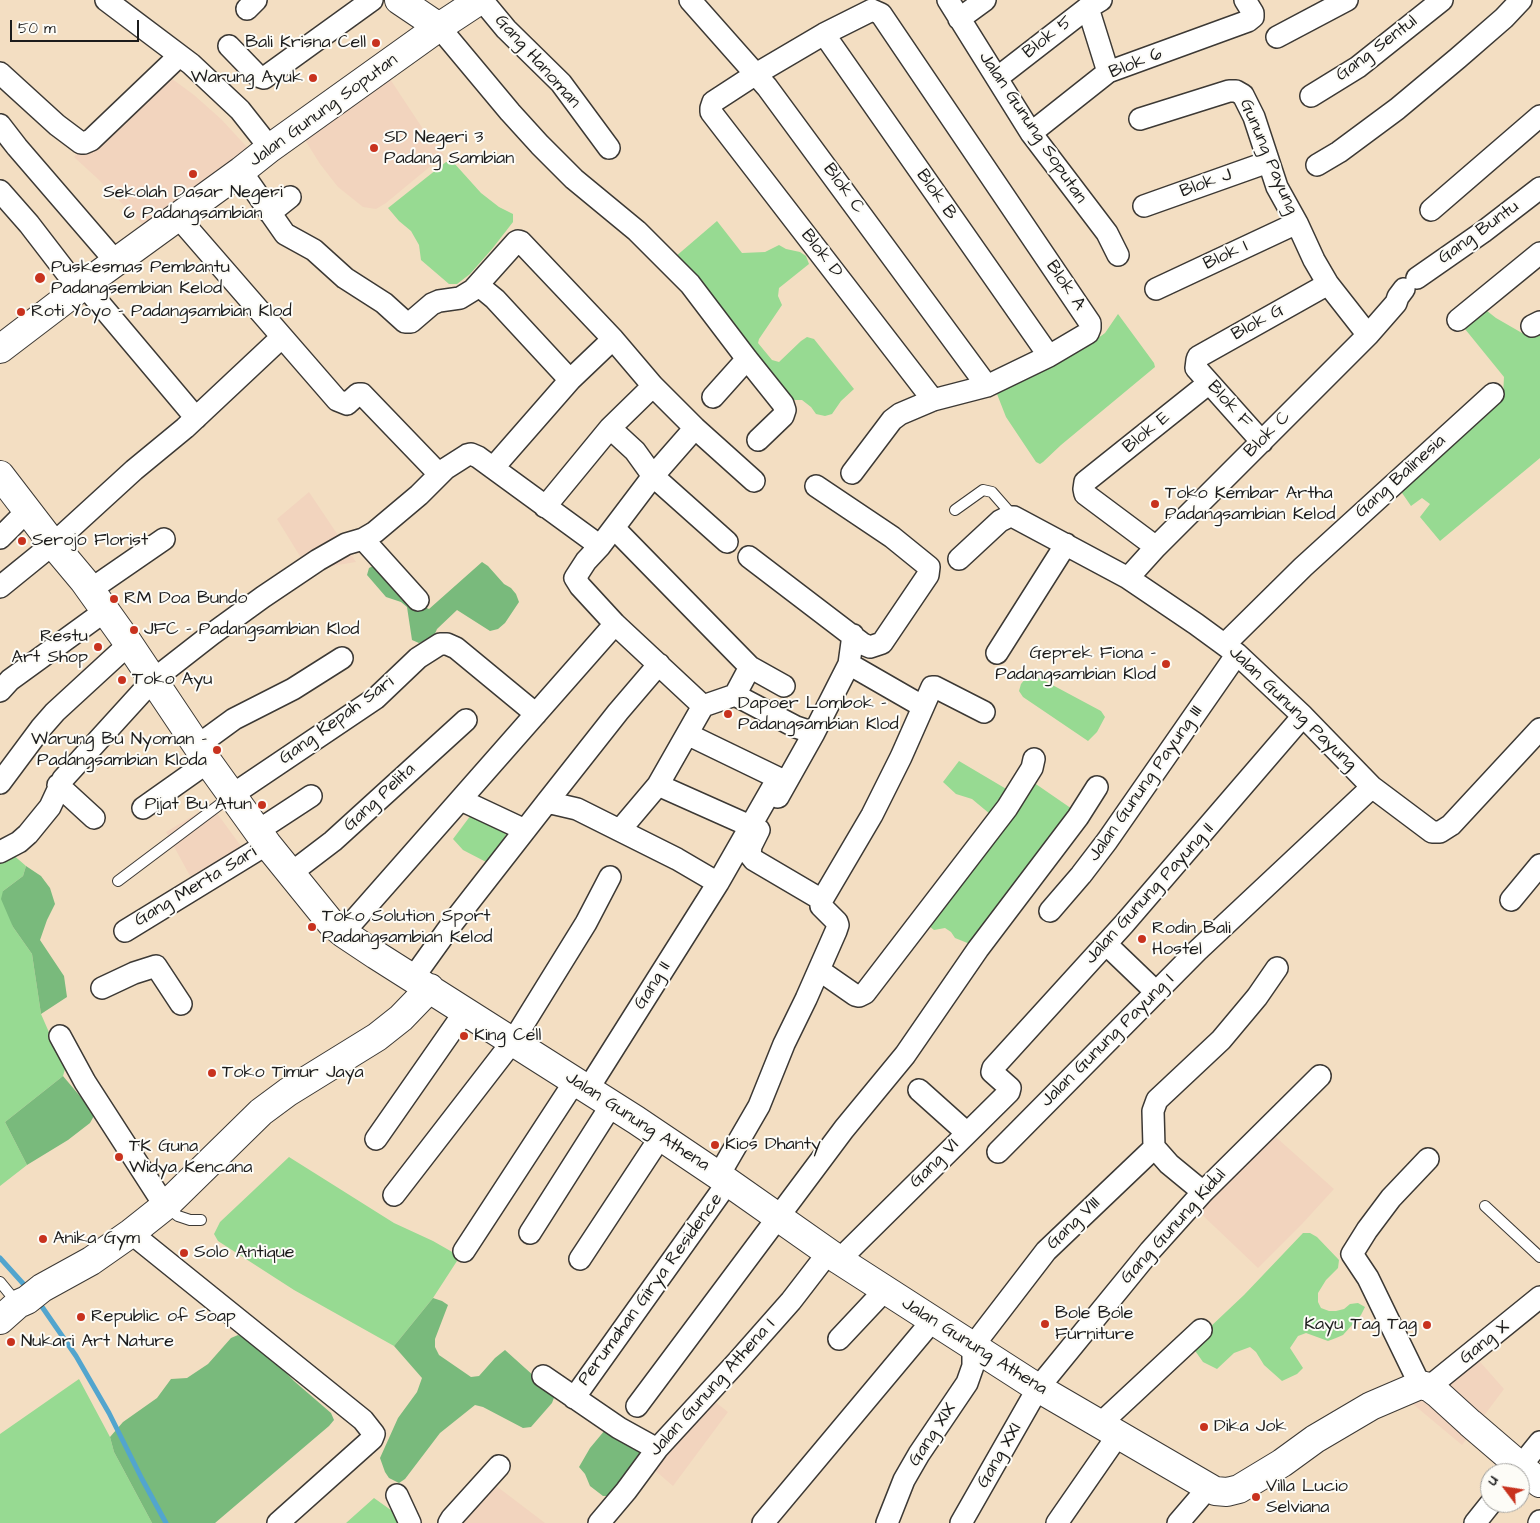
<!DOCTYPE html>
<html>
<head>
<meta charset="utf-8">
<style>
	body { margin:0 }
	#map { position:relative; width:1540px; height:1523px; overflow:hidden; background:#f3dec2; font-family:"Architects Daughter",sans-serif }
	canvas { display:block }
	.north { position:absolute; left:1480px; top:1463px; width:50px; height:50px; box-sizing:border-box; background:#fdfcf7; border:1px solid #a3a29f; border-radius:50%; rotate:301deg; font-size:14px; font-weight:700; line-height:20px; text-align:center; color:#1c1c1c }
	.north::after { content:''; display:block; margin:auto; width:18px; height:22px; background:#c8321e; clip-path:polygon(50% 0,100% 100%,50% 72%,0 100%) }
	.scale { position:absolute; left:10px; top:20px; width:129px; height:22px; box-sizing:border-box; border:2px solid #1c1c1c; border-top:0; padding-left:6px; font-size:15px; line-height:18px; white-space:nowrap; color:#1c1c1c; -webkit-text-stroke:4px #fdfcf7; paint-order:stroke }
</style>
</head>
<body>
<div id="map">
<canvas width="1540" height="1523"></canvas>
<div class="north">U</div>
<div class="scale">50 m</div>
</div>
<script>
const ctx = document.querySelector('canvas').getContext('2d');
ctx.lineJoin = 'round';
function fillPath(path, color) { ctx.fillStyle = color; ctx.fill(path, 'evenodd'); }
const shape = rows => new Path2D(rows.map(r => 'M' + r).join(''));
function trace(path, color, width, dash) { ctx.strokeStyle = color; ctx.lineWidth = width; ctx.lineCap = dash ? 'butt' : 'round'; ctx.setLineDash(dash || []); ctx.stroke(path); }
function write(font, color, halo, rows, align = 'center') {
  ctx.font = font + ' "Architects Daughter",sans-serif'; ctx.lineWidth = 4; ctx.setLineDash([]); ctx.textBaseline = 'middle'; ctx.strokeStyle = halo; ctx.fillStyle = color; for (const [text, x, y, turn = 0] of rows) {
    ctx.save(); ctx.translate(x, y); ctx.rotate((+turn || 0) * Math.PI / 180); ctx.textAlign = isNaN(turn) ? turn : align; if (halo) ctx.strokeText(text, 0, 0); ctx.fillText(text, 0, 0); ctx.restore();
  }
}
fillPath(shape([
	[160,70,194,95,221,119,259,160,155,237,98,179,74,157],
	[390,79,423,129,444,155,386,203,376,209,363,207,338,187,320,164,305,140],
	[309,492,356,562,331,566,311,574,277,519],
	[211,805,246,853,195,885,166,832],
	[1268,1130,1334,1189,1302,1224,1258,1268,1195,1208],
	[1474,1355,1504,1389,1462,1445,1408,1400],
	[709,1397,728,1412,673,1486,651,1467],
	[491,1482,545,1523,450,1523]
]), '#f2d4be');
fillPath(shape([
	[446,162,454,163,481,193,499,207,513,214,513,222,492,249,470,274,457,284,449,284,421,260,419,245,411,231,399,221,388,208],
	[717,221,742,253,765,252,779,245,786,249,800,252,806,256,809,264,779,288,778,296,782,305,759,339,758,343,772,360,779,362,801,341,807,337,814,339,854,389,841,401,832,414,825,416,816,414,811,407,802,400,789,400,675,257],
	[1482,307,1496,318,1522,333,1540,330,1540,458,1440,541,1420,517,1430,504,1422,498,1411,506,1400,490,1503,396,1504,377,1465,329,1468,319],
	[1118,314,1154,363,1155,367,1061,445,1043,462,1040,464,1036,462,1006,417,997,394,1002,386,1082,350,1105,333],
	[1030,673,1101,711,1105,717,1097,732,1088,741,1023,697,1019,691,1021,684],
	[959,761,1008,790,990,814,972,799,956,794,943,782],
	[1030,780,1075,811,970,944,955,938,951,932,945,928,934,930,924,922],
	[474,811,508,831,493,857,488,863,463,850,453,839],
	[11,853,26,866,23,876,3,891,13,927,32,954,41,1014,65,1069,63,1076,5,1122,27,1165,0,1186,0,856],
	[289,1157,394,1223,433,1241,454,1253,457,1261,433,1298,394,1346,294,1290,218,1241,214,1234,220,1222],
	[1303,1233,1310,1233,1317,1237,1339,1260,1338,1268,1326,1280,1318,1293,1318,1302,1321,1308,1329,1311,1336,1311,1344,1309,1350,1304,1358,1303,1365,1307,1361,1315,1343,1335,1336,1338,1328,1341,1306,1333,1298,1336,1290,1348,1303,1368,1297,1374,1282,1381,1264,1365,1256,1352,1250,1347,1234,1353,1217,1369,1203,1362,1191,1345,1244,1295],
	[79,1379,110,1437,114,1452,152,1523,0,1523,0,1434],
	[374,1498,395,1513,400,1523,346,1523]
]), '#97da92');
fillPath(shape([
	[482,562,488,566,504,584,511,588,516,594,519,602,505,623,498,629,490,631,457,610,437,629,434,636,419,643,412,640,407,607,401,602,386,597,367,575,369,568,375,565,417,604,429,609],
	[26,866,41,876,50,888,55,904,47,920,40,940,64,976,67,997,41,1014,32,954,13,927,1,899,3,891,23,876],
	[63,1076,95,1114,90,1123,68,1140,27,1165,5,1122],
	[433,1298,442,1301,448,1305,435,1339,435,1347,439,1355,471,1377,479,1376,495,1358,505,1350,555,1395,552,1403,531,1427,523,1428,483,1407,475,1405,440,1433,405,1479,399,1483,389,1478,385,1472,380,1458,398,1418,417,1392,422,1378,394,1346],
	[238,1335,258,1344,294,1381,331,1413,334,1420,329,1426,215,1523,152,1523,114,1452,110,1437,123,1422,157,1398,171,1379,187,1378,208,1364,231,1338],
	[605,1430,639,1449,640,1453,611,1493,607,1496,603,1496,590,1486,585,1474,579,1467,590,1448]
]), '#79ba7c');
trace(shape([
	[0,1258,28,1289],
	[38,1301,76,1356,109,1413,142,1479,166,1523]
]), '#52a5ce', 5);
const lane = shape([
	[955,510,983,490,992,492,1013,516],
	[118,881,231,796],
	[165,1206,178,1216,190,1220,201,1220],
	[1485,1206,1540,1257],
	[0,1282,18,1304]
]);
const street = shape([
	[106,0,191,64,240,110,270,148],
	[482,0,506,29,561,83,609,148],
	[690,0,767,87,987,386],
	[948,0,1031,133,1107,233,1118,255],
	[1088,8,1108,72],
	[247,9,256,0],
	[959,19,985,0],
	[439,27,510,112,540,145,574,179,637,231,690,284,747,359,783,404,785,410,783,416,758,440],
	[824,34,1049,356],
	[1277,37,1347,0],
	[229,46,258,76,264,78,372,0],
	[0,73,57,125,81,143,84,143,91,140,179,56],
	[997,78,1086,9,1101,0],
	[1311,96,1358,67,1442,0],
	[1140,119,1229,91,1236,91,1243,95,1254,117,1277,187,1297,223,1314,260,1328,284,1368,335],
	[0,125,17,147,117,263],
	[1031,133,1108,72,1248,21,1253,17,1253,13,1245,0],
	[1317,165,1339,152,1397,109,1458,58,1504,18,1521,0],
	[241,171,285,234,314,250,345,278,384,303,405,322,411,322,432,304,439,301,460,298,473,290,516,242,518,241,521,242,613,339,653,386,695,428,754,481],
	[0,191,29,224,79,289],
	[1144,206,1268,162],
	[1431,210,1540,116],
	[270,213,290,197],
	[178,217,337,400,347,404,358,394,362,394,439,474],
	[1417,278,1483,232,1540,188],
	[84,285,196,418],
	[478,285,495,299,570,380],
	[1156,289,1297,223],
	[1458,320,1540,253],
	[1532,326,1540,322],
	[713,397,747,359],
	[610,428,635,451,653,476,727,542],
	[695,428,653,476,600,546,586,561,575,578,580,586,615,624,703,706],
	[1262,442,1196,368,1197,360,1198,357,1328,284],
	[493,468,570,380,613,339],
	[852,473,892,420,900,414,933,400,987,386,1049,356,1088,333,1090,328,1090,323,881,14,872,10,824,34,756,74,713,102,711,108,711,112,933,400],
	[545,507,610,428,653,386],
	[614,528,750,667,784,686],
	[0,538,27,511],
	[363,539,418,600],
	[1156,547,1085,494,1084,489,1085,482,1209,383],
	[749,557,863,644,870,647,882,643,928,575,929,567,892,537,816,486],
	[959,559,1000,521,1008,517,1014,517,1128,578,1196,624,1237,654,1303,716,1372,787,1432,832,1440,832,1451,825,1540,729],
	[1128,578,1156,547,1368,335,1396,303,1398,297,1404,289],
	[0,587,53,544,134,470,185,428,282,337],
	[90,590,164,539],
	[1225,644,1303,567,1493,394],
	[997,653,1066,544],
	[849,664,922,706],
	[0,691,10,680,105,611],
	[735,695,796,727,814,733],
	[197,746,234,719,293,689,342,658],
	[0,783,41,728,55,712,129,644],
	[58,785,94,818],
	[658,785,750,826],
	[232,795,376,698,418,658,440,644,447,644,456,648,536,714],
	[778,797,814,733,849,664,853,635],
	[461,800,525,830],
	[547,802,577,809,677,859,718,883],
	[143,808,208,762],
	[259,830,311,796],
	[620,830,658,785,703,706,735,695,750,667],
	[759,830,751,846,750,855,754,860,822,900],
	[0,852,19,842,28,834,50,807,63,779,153,680,212,634,263,597,318,560,346,544,363,539,375,532,419,495,445,469,467,455,471,454,478,457,600,546],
	[291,873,333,841,466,720],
	[1511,900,1540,865],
	[1050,911,1081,875,1107,841,1237,654],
	[125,931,267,844],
	[343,933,615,624],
	[1106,944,1156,992],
	[819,970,855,995,859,996,865,993,1007,808,1032,768,1034,759],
	[413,978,451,925,547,802,618,712,659,664],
	[102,988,134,973,156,966,181,1004],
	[60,1036,85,1082,165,1206],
	[588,1089,718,883,778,778,687,734],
	[919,1090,967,1133],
	[376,1139,466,1010],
	[1154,1147,1169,1164,1203,1192],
	[998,1152,1197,951,1372,787],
	[719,1175,759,1106,784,1044,806,999,836,931,838,925,837,922,821,906,822,900,872,815,901,757,932,687,935,687,984,712],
	[394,1195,513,1041,586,923,610,877],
	[131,1233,363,1420,374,1434,372,1439,278,1523],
	[530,1233,612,1104],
	[464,1251,575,1081],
	[580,1259,661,1136],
	[839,1260,1009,1092,1010,1088,992,1072,993,1068,1124,924,1303,716],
	[839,1339,885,1290],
	[543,1376,619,1428,657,1449],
	[1420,1385,1368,1278,1352,1254,1367,1230,1391,1198,1428,1159],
	[1429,1387,1540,1297],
	[574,1398,728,1182],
	[637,1406,844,1129,905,1055,978,949,1078,817,1097,787],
	[1100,1424,1201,1330],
	[1515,1473,1540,1442],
	[397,1495,410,1523],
	[449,1523,452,1518,499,1466],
	[599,1523,626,1491,657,1449,737,1362,791,1301,828,1253],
	[763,1523,932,1321],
	[887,1523,904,1480,919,1454,967,1383,973,1366,973,1346,1046,1251,1152,1150,1154,1147,1153,1111,1157,1100,1221,1040,1257,997,1277,968],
	[961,1523,1038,1388,1052,1371,1150,1251,1203,1192,1320,1076],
	[1057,1523,1118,1435],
	[1178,1523,1208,1488],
	[1475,1523,1491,1503],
	[1539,1523,1540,1521]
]);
const secondary = shape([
	[399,0,439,27],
	[0,349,84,285,241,171,270,148,439,27,480,0],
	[0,475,53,544,84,581,129,644,208,762,267,844,331,923,343,933,376,955,636,1120,728,1182,839,1260,1038,1388,1215,1491,1227,1492,1239,1489,1282,1463,1315,1439,1371,1406,1420,1385,1429,1387,1437,1393,1470,1423,1540,1483],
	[0,1320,18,1304,27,1300,42,1288,91,1261,131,1233,165,1206,261,1112,288,1092,377,1037,401,1018,430,988]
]);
trace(lane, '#3c3935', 12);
trace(street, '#3c3935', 24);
trace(secondary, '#3c3935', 30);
trace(lane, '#fff', 10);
trace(street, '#fff', 21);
trace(secondary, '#fff', 28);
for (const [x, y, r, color] of [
	[376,43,5,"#c8321e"],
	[313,78,5,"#c8321e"],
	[374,148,5,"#c8321e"],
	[193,174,5,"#c8321e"],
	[40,278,6,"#c8321e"],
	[21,312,5,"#c8321e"],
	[1155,504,5,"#c8321e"],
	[22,541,5,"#c8321e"],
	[114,599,5,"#c8321e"],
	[134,630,5,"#c8321e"],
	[98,647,5,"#c8321e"],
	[1166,664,5,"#c8321e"],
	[122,680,5,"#c8321e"],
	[728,714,5,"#c8321e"],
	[217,750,5,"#c8321e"],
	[262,805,5,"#c8321e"],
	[312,927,5,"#c8321e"],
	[1142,939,5,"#c8321e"],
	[464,1036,5,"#c8321e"],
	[212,1073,5,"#c8321e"],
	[715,1145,5,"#c8321e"],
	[119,1157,5,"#c8321e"],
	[43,1239,5,"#c8321e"],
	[184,1253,5,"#c8321e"],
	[81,1317,5,"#c8321e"],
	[1045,1324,5,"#c8321e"],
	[1427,1325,5,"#c8321e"],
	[11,1342,5,"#c8321e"],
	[1204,1427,5,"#c8321e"],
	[1256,1497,5,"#c8321e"]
]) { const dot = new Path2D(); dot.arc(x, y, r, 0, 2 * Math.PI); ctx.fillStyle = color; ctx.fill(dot); trace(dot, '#fdfcf7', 2); }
write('18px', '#1c1c1c', '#fdfcf7', [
	["Blok 5",1048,38,-38],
	["Gang Sentul",1377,49,-37],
	["Gang Hanoman",537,62,48],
	["Blok 6",1136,64,-22],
	["Jalan Gunung Soputan",324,111,-36],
	["Jalan Gunung Soputan",1032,128,56],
	["Gunung Payung",1268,157,67],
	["Blok J",1206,184,-20],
	["Blok C",843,189,54],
	["Blok B",936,195,55],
	["Gang Buntu",1479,233,-36],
	["Blok D",821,254,52],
	["Blok I",1226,256,-25],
	["Blok A",1065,286,56],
	["Blok G",1258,323,-29],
	["Blok F",1229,405,48],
	["Blok E",1147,433,-39],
	["Blok C",1268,435,-45],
	["Gang Balinesia",1401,477,-42],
	["Jalan Gunung Payung",1292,709,44],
	["Gang Kepah Sari",337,721,-36],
	["Jalan Gunung Payung III",1146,784,-55],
	["Gang Pelita",380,798,-43],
	["Gang Merta Sari",196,887,-31],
	["Jalan Gunung Payung II",1150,894,-48],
	["Gang II",653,986,-58],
	["Jalan Gunung Payung I",1108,1041,-45],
	["Jalan Gunung Athena",637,1122,33],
	["Gang VI",935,1164,-45],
	["Gang VIII",1074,1224,-44],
	["Gang Gunung Kidul",1174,1227,-48],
	["Perumahan Girya Residence",651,1290,-54],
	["Gang X",1485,1343,-39],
	["Jalan Gunung Athena",974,1347,32],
	["Jalan Gunung Athena I",713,1388,-48],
	["Gang XIX",933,1435,-57],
	["Gang XXI",1000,1456,-60]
]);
write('18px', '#1c1c1c', '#fdfcf7', [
	["Bali Krisna Cell",366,43,"right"],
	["Warung Ayuk",303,78,"right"],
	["SD Negeri 3",384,138],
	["Padang Sambian",384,159],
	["Sekolah Dasar Negeri",193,193,"center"],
	["6 Padangsambian",193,214,"center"],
	["Puskesmas Pembantu",51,268],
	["Padangsembian Kelod",51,289],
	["Roti Yoyo - Padangsambian Klod",31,312],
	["Toko Kembar Artha",1165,494],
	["Padangsambian Kelod",1165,515],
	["Serojo Florist",32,541],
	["RM Doa Bundo",124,599],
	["JFC - Padangsambian Klod",144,630],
	["Restu",88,637,"right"],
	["Art Shop",88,658,"right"],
	["Geprek Fiona -",1156,654,"right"],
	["Padangsambian Klod",1156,675,"right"],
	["Toko Ayu",132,680],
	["Dapoer Lombok -",738,704],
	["Padangsambian Klod",738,725],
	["Warung Bu Nyoman -",207,740,"right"],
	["Padangsambian Kloda",207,761,"right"],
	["Pijat Bu Atun",252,805,"right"],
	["Toko Solution Sport",322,917],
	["Padangsambian Kelod",322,938],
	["Rodin Bali",1152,929],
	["Hostel",1152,950],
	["King Cell",474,1036],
	["Toko Timur Jaya",222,1073],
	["Kios Dhanty",725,1145],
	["TK Guna",129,1147],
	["Widya Kencana",129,1168],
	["Anika Gym",53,1239],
	["Solo Antique",194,1253],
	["Bole Bole",1055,1314],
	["Furniture",1055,1335],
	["Republic of Soap",91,1317],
	["Kayu Tag Tag",1417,1325,"right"],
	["Nukari Art Nature",21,1342],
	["Dika Jok",1214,1427],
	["Villa Lucio",1266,1487],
	["Selviana",1266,1508]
], 'left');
</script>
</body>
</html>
